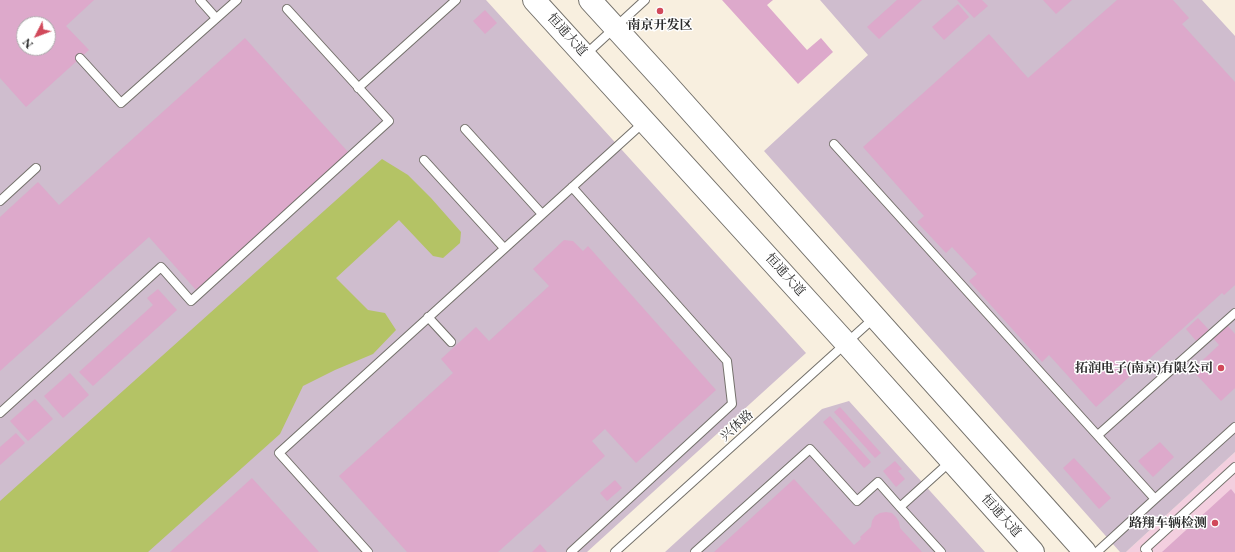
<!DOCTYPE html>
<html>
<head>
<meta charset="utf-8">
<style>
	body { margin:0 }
	#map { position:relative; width:1235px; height:552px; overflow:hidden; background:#f8efdf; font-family:"EB Garamond",serif }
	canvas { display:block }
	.north { position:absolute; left:16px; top:16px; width:40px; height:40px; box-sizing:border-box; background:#fff; border:1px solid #aaa; border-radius:50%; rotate:228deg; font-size:11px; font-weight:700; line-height:16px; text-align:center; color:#2b2b2b }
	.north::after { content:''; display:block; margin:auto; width:14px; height:18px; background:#d1495b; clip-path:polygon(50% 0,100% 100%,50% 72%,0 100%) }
</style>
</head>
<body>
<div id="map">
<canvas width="1235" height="552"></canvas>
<div class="north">N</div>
</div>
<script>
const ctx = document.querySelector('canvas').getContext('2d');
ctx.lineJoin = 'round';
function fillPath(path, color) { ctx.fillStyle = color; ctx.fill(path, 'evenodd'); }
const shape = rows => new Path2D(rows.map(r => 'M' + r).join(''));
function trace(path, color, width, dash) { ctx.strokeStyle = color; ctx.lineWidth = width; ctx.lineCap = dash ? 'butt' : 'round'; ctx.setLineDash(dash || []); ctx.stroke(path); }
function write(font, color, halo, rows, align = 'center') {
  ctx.font = font + ' "EB Garamond","Noto Serif SC",serif'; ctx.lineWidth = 3; ctx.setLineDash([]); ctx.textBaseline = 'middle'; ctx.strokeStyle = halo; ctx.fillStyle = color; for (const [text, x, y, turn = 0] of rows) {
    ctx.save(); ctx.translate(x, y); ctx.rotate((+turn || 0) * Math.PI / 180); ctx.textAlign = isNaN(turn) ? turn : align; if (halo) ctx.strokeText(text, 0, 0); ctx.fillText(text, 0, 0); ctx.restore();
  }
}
fillPath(shape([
	[1235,452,1235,552,1126,552]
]), '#f3cfdf');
fillPath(shape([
	[0,0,486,0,806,353,587,552,0,552],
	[24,24,48,24,48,48,24,48],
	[820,0,1202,0,1235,36,1235,452,1126,552,1120,552,764,151,868,55],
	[849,401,985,552,665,552,822,409]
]), '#cfbdce');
fillPath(shape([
	[382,159,408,175,431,198,461,232,460,243,443,258,433,256,399,220,336,278,368,310,385,313,396,330,373,354,335,370,303,386,280,434,148,552,0,552,0,501]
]), '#b4c365');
fillPath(shape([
	[0,0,94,0,66,26,89,50,26,107,0,78],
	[24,24,48,24,48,48,24,48],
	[722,0,773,0,767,5,807,50,821,38,833,52,798,84],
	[897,0,922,0,879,39,867,27],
	[957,0,982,0,988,6,974,18],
	[1043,0,1072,0,1056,14],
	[1117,0,1173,0,1189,18,1182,24,1235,82,1235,285,1224,295,1222,293,1096,407,1049,355,1042,362,969,281,977,274,952,247,946,253,917,222,924,216,863,147,989,34,1028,78],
	[958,4,969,17,944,40,932,27],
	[485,10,497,23,485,34,473,21],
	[245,38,349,153,196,290,149,237,0,371,0,217,38,182,59,205],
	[564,240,573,241,583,251,588,246,716,390,636,463,605,429,592,441,605,456,498,552,407,552,339,476,453,373,441,359,476,327,489,341,549,286,533,269],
	[158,289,177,310,93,386,79,372,153,305,147,298],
	[1198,318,1210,331,1197,342,1186,329],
	[1227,325,1235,334,1235,388,1221,401,1192,370,1219,345,1213,338],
	[70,373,89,395,63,418,44,396],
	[35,399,53,419,28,441,10,421],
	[840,407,881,453,875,458,834,412],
	[830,416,871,462,864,468,823,422],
	[16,433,25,443,0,465,0,447],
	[1160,442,1174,457,1153,477,1138,461],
	[1074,458,1111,498,1099,509,1063,468],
	[895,461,902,469,898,471,905,479,896,487,883,471],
	[252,478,319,552,170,552],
	[794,479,854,545,861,539,860,537,871,527,872,521,875,516,880,513,886,512,892,513,896,517,899,522,900,528,922,552,714,552],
	[615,480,622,488,607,501,600,493],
	[1231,489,1235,494,1235,552,1162,552],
	[540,544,547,552,532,552]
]), '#dda9cb');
const service = shape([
	[200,0,216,18],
	[585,55,645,0],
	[80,58,121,103,237,0],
	[358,88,456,0],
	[465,129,542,214],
	[834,144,1155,499,1097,552],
	[424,160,504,248],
	[0,201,36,168],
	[428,317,451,342],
	[0,413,161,267,191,301,389,121,287,9],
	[1098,435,1235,313],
	[1155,499,1235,427],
	[900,507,941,552],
	[368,552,279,453,644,122],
	[571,552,732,404,727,361,572,187],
	[615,552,874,318],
	[695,552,810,449,857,501,878,482,900,507,951,461],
	[1148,552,1145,549,1235,467]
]);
const secondary = shape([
	[534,0,846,343,1033,552],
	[590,0,663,80,1085,552]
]);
trace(service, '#73706a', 10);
trace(secondary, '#73706a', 24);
trace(service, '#fff', 8);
trace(secondary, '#fff', 22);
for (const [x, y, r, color] of [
	[660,11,4,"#d1495b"],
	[1221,368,4,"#d1495b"],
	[1215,523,4,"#d1495b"]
]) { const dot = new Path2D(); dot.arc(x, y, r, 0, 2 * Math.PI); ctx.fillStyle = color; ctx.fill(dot); trace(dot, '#fff', 1.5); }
write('bold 13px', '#2b2b2b', '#fff', [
	["南京开发区",660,25,"center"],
	["拓润电子(南京)有限公司",1213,368],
	["路翔车辆检测",1207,523]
], 'right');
write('13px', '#2b2b2b', '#fff', [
	["恒通大道",567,35,48],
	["恒通大道",785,275,48],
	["兴体路",737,426,-42],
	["恒通大道",1001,516,48]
]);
</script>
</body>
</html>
